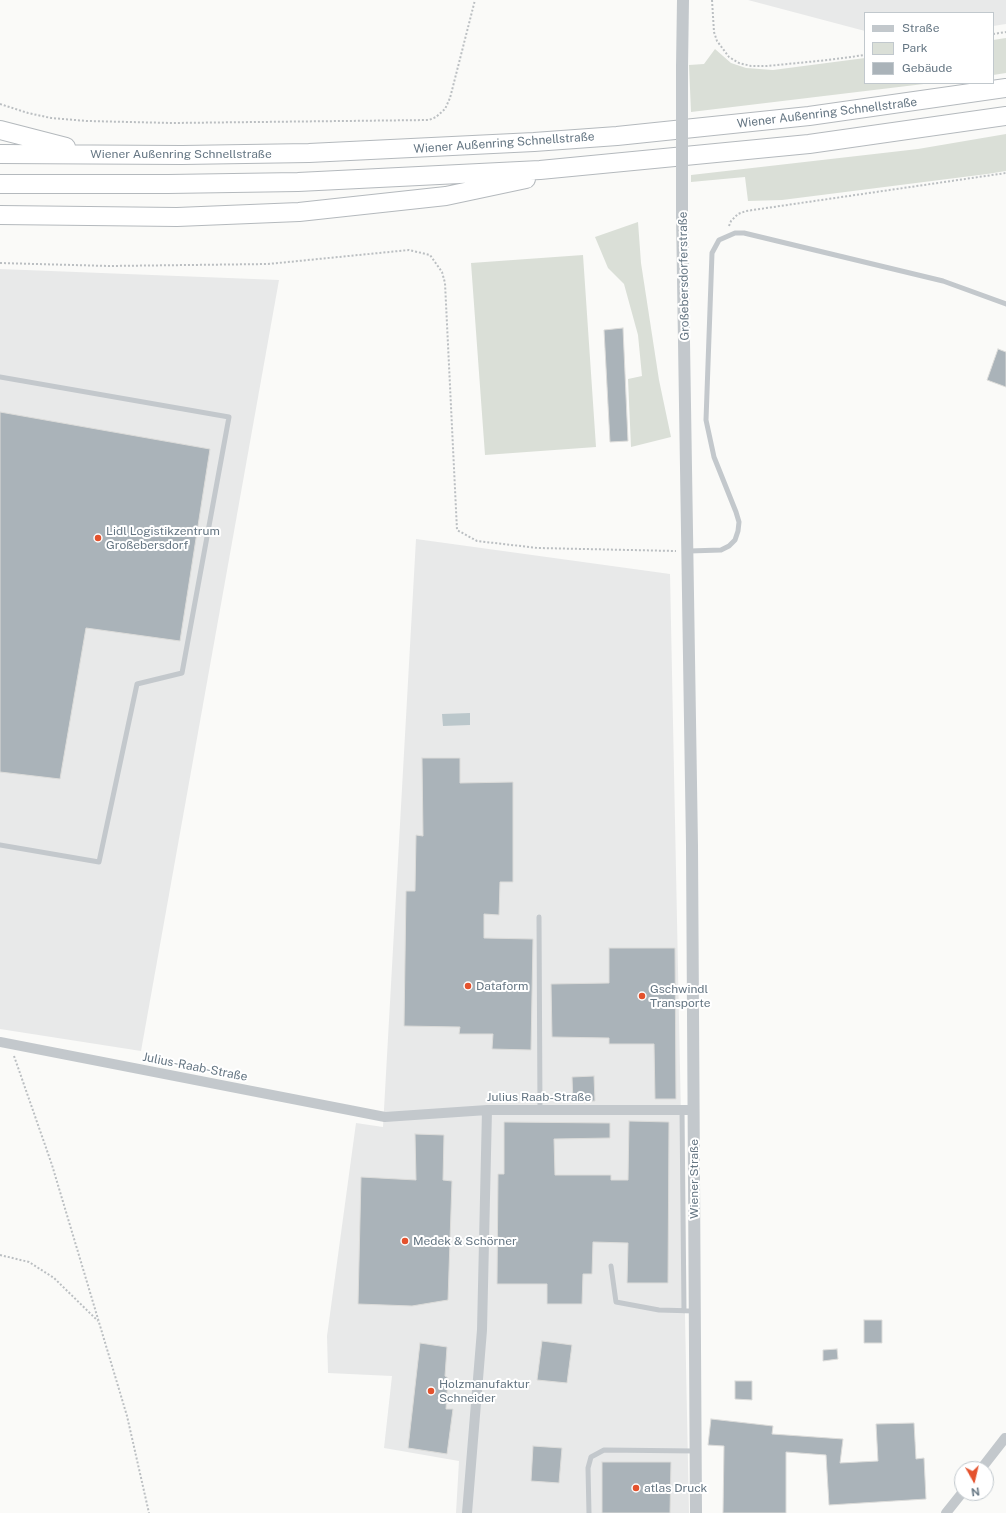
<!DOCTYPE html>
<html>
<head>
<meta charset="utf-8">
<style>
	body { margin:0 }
	#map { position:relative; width:1006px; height:1513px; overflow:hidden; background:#fafaf8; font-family:"Public Sans",sans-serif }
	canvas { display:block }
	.legend { position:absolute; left:864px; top:12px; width:130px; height:72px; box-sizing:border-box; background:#fff; border:1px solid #c1c8cd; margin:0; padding:5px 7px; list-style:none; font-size:12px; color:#657683 }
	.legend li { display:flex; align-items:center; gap:8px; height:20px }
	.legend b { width:20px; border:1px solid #c1c8cd }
	.north { position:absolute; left:954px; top:1461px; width:40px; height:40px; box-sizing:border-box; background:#fff; border:1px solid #c1c8cd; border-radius:50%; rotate:172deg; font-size:11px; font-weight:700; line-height:16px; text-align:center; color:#657683 }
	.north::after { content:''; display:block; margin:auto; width:14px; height:18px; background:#e4522d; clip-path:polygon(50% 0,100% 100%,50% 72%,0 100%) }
</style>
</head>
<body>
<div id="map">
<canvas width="1006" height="1513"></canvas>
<ul class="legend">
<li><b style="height:5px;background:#c3c8cc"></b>Straße</li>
<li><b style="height:11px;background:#dadfd7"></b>Park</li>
<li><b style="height:11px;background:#aab3b9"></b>Gebäude</li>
</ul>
<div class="north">N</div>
</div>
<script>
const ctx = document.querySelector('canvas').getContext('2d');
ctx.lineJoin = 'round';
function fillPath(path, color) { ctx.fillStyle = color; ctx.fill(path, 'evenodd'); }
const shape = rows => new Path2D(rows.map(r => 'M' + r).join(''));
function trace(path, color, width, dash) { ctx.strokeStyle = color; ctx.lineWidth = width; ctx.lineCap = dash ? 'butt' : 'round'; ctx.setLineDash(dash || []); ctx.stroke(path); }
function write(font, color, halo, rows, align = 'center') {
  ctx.font = font + ' "Public Sans",sans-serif'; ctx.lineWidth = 4; ctx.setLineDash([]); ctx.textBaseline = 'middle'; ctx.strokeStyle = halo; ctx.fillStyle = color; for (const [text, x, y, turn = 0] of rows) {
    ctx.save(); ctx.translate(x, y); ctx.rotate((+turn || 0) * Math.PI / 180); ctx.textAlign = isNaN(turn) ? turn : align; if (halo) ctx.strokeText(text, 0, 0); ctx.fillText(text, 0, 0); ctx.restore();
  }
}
fillPath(shape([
	[748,0,1006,0,1006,24,993,26,993,13,865,13,865,31],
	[0,269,279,280,141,1051,0,1029],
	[416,539,670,574,689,1513,456,1513,459,1461,384,1448,392,1376,328,1373,327,1336,356,1123,383,1127]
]), '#e8e9e9');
fillPath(shape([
	[1006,38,1006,73,993,75,993,40],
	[715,49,731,63,746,68,773,70,865,58,865,83,932,83,691,112,689,65,704,64],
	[1006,134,1006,171,987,174,782,200,748,201,745,177,691,182,691,175,918,149],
	[638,222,641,263,659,380,671,437,631,447,628,379,642,376,638,335,624,284,608,268,595,237],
	[583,255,596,447,485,455,471,263]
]), '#dadfd7');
fillPath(shape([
	[470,713,470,725,443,726,442,714]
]), '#bbc7cb');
const building = shape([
	[623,328,628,441,610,442,604,330,623,328],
	[998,349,1006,352,1006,387,987,380,998,349],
	[0,412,210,449,180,641,86,628,60,779,0,772,0,412],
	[422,758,460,758,460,783,513,782,513,882,500,882,499,915,484,914,484,938,533,939,531,1050,492,1049,493,1034,459,1034,460,1027,404,1026,406,891,415,891,416,835,423,836,422,758],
	[609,948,675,948,676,1099,655,1099,654,1044,609,1044,609,1038,552,1037,551,984,609,983,609,948],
	[594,1076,595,1101,573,1102,572,1077,594,1076],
	[629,1121,669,1122,668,1283,627,1283,628,1243,593,1242,592,1274,583,1274,582,1304,547,1304,547,1284,497,1284,498,1174,504,1174,504,1122,610,1123,610,1138,554,1139,555,1175,611,1175,611,1180,628,1180,629,1121],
	[415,1134,444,1135,443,1180,452,1181,448,1300,412,1306,358,1304,361,1177,416,1180,415,1134],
	[864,1320,882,1320,882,1343,864,1343,864,1320],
	[542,1341,572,1345,567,1383,537,1380,542,1341],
	[420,1343,447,1347,445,1376,448,1378,446,1409,453,1409,447,1454,408,1448,420,1343],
	[837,1349,838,1359,823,1361,823,1350,837,1349],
	[735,1381,752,1381,752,1400,735,1399,735,1381],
	[711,1419,773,1426,772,1434,843,1439,840,1463,878,1461,876,1424,914,1423,916,1459,924,1458,926,1499,829,1505,826,1455,786,1452,786,1513,723,1513,724,1446,708,1445,711,1419],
	[533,1446,562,1448,559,1483,531,1481,533,1446],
	[602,1462,671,1462,670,1513,602,1513,602,1462]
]);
fillPath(building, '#aab3b9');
trace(building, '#dcdcda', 1);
const motorway = shape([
	[0,130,66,147],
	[0,154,182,155,309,153,534,142,617,136,809,116,1006,88],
	[0,184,168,184,298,182,540,170,809,144,1006,116],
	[0,215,177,217,299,212,446,196,526,179]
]);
trace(motorway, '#b4b9bd', 20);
trace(shape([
	[712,0,714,32,717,41,729,57,739,63,751,66,767,66,828,60,865,55],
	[993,34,1006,32],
	[0,104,28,113,51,118,87,121,172,123,429,120,436,117,445,109,450,98,475,0],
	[729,226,731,221,738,214,746,211,1006,173],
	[0,263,109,266,268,264,409,250,430,255,442,272,445,283,457,530,477,541,538,548,676,551],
	[14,1056,52,1165,127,1416,149,1513],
	[0,1255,29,1262,54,1278,98,1321]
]), '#bbbfc2', 2, [2, 2]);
trace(shape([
	[0,377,229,417,182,673,137,684,99,862,0,845],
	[689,551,721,550,729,546,735,540,738,531,739,522,736,512,714,457,706,420,712,253,719,240,735,233,744,233,943,281,1006,304],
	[539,917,540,1111],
	[682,1110,684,1311],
	[611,1266,616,1302,659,1310,695,1311],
	[589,1513,588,1468,591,1457,604,1450,696,1451]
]), '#c3c8cc', 5);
trace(shape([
	[0,1042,385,1117,487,1110,693,1110],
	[981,1469,1005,1438],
	[467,1513,482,1330,487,1110],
	[946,1513,962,1493]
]), '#c3c8cc', 10);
trace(shape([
	[682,67,683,0],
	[682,216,692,846,696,1513]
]), '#c3c8cc', 12);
trace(motorway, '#fff', 18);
trace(shape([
	[682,67,682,216]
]), '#c3c8cc', 12);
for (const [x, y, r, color] of [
	[98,538,4,"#e4522d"],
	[468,986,4,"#e4522d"],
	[642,996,4,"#e4522d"],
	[405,1241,4,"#e4522d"],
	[431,1391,4,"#e4522d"],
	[636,1488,4,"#e4522d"]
]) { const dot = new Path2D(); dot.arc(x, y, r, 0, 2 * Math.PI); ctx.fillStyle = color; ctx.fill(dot); trace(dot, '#fff', 1.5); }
write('12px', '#657683', '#fff', [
	["Wiener Außenring Schnellstraße",827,113,-7],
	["Wiener Außenring Schnellstraße",504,143,-4],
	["Wiener Außenring Schnellstraße",181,154],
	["Großebersdorferstraße",684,276,-91],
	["Julius-Raab-Straße",195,1067,11],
	["Julius Raab-Straße",539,1097],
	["Wiener Straße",694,1179,-90]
]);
write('12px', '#657683', '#fff', [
	["Lidl Logistikzentrum",106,531],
	["Großebersdorf",106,545],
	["Dataform",476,986],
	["Gschwindl",650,989],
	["Transporte",650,1003],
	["Medek & Schörner",413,1241],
	["Holzmanufaktur",439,1384],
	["Schneider",439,1398],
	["atlas Druck",644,1488]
], 'left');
</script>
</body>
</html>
